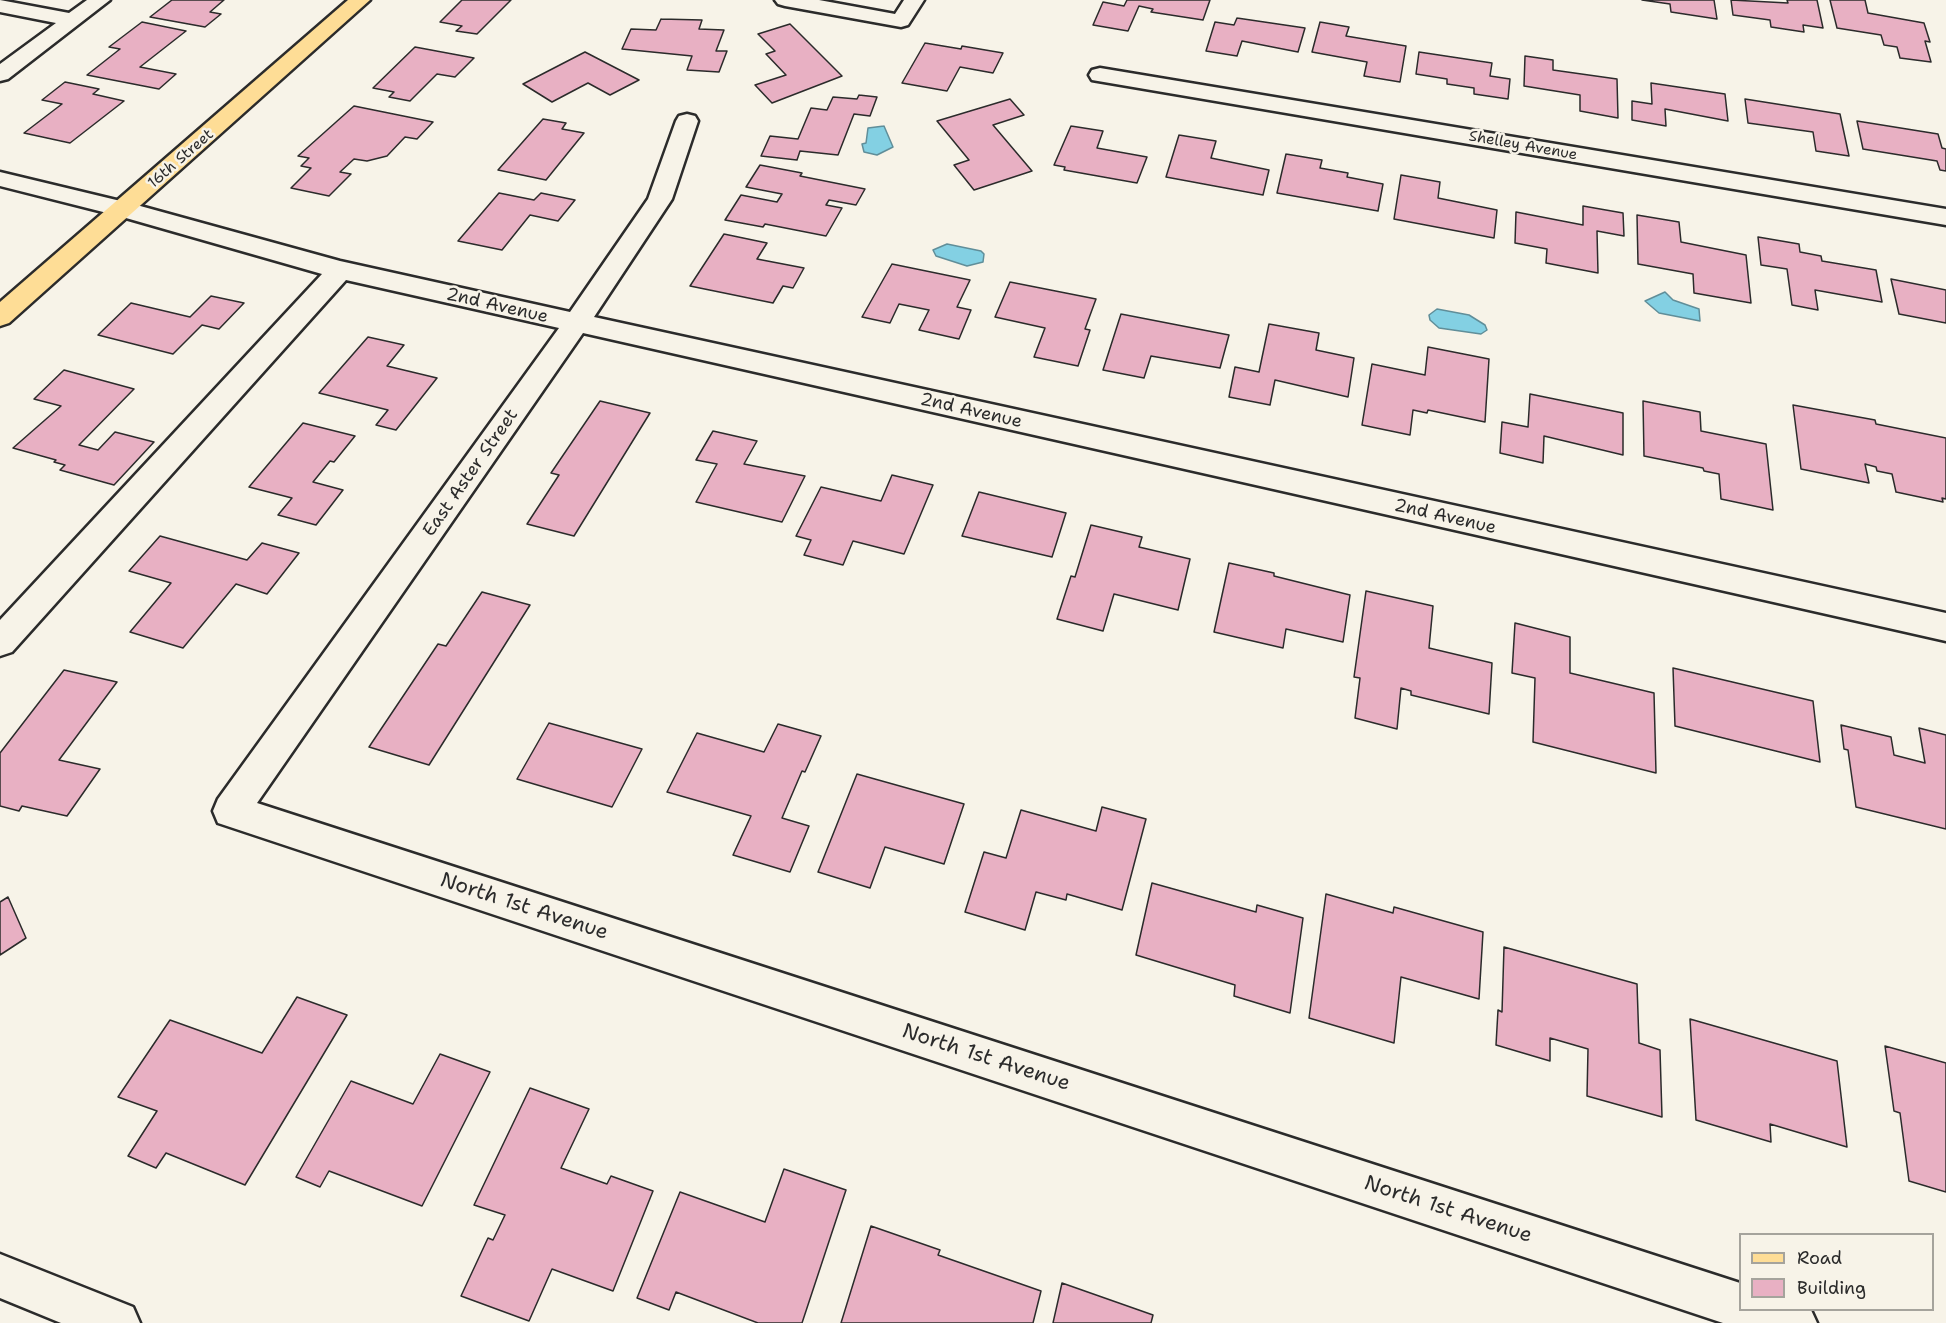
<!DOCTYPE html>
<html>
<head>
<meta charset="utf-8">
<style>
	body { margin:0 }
	#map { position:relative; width:1946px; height:1323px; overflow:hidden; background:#f7f3e8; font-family:"Shantell Sans",sans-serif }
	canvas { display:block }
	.legend { position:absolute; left:1739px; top:1233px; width:195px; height:78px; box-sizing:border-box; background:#f7f3e8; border:2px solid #a5a39c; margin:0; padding:8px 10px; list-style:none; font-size:18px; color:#2b2b2b }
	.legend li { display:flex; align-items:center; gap:12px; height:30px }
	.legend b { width:30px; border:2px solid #a5a39c }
</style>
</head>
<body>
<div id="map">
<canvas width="1946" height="1323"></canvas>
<ul class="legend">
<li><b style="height:8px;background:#fedd96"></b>Road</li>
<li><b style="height:16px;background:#e8b0c3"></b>Building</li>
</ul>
</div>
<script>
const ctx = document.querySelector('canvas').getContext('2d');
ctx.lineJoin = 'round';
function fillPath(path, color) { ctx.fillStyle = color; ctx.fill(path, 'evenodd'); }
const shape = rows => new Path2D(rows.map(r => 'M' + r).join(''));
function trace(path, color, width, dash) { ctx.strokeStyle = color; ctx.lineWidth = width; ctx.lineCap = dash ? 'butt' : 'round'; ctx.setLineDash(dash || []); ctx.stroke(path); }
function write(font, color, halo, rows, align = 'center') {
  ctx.font = font + ' "Shantell Sans",sans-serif'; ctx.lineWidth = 5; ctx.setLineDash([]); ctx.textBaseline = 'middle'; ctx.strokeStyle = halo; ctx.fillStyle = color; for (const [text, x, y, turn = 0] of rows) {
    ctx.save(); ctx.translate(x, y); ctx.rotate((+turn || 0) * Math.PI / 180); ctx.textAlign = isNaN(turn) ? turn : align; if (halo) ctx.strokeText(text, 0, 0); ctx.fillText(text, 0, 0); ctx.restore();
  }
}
const water = shape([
	[884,126,893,147,877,155,864,152,862,144,866,143,868,128,884,126],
	[947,244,981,251,984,254,983,262,967,266,936,256,933,250,947,244],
	[1665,292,1673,300,1699,309,1700,321,1659,313,1645,301,1665,292],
	[1437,309,1469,315,1485,325,1487,330,1481,334,1439,328,1430,320,1429,315,1437,309]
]);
fillPath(water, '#83d0e3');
trace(water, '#608e99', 1.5);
const building = shape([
	[172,0,224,0,210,12,221,14,205,27,150,17,172,0],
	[462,0,511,0,477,34,456,31,462,26,440,22,462,0],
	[1127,0,1210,0,1203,20,1151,12,1153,9,1139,6,1128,31,1093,25,1103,2,1124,6,1127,0],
	[1642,0,1714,0,1717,19,1671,12,1670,4,1642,0],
	[1731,0,1788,3,1787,0,1817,0,1823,28,1803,25,1804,32,1771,27,1770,20,1733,15,1731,0],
	[1830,0,1865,0,1868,13,1924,23,1930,42,1925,41,1931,62,1900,58,1897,47,1884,45,1881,35,1837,28,1830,0],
	[1237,18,1305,28,1298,52,1242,41,1237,56,1206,51,1215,22,1234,25,1237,18],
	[661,19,702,20,699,29,724,30,716,51,727,51,719,72,687,70,692,56,622,49,631,29,656,30,661,19],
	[142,22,186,31,140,67,176,74,159,89,87,75,120,49,109,47,142,22],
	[1320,22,1349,27,1346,36,1406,46,1400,82,1364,76,1367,62,1312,52,1320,22],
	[790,24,842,76,772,103,755,85,786,75,766,54,775,51,758,34,790,24],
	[925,43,961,49,962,46,1003,53,993,73,960,67,947,91,902,83,925,43],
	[415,47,474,58,455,77,437,74,410,101,389,97,394,92,373,88,415,47],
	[585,52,639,80,610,95,588,83,552,102,523,84,585,52],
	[1419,52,1492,63,1490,76,1510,79,1508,99,1474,94,1474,88,1447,84,1447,79,1416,74,1419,52],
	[1525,56,1553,60,1553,70,1617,79,1618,118,1580,111,1580,95,1524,86,1525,56],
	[65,82,99,89,93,94,124,101,70,143,24,133,62,104,42,100,65,82],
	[1651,83,1725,94,1728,121,1665,109,1666,126,1632,120,1632,101,1652,104,1651,83],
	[859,95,877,97,870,116,854,114,838,155,800,151,797,160,761,156,770,136,798,139,811,108,827,110,833,97,857,99,859,95],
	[1010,99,1024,115,993,125,1032,171,974,190,954,165,969,160,937,121,1010,99],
	[1745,99,1840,114,1849,156,1816,151,1813,132,1748,123,1745,99],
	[354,106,433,122,417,139,405,137,387,156,367,161,354,159,340,172,351,174,329,196,291,188,311,168,301,166,309,158,298,156,354,106],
	[543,119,566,123,562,129,584,133,546,180,498,170,543,119],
	[1857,121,1938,134,1942,148,1946,149,1946,171,1940,170,1937,161,1863,149,1857,121],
	[1071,126,1103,131,1097,148,1147,157,1137,183,1064,170,1065,167,1054,165,1071,126],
	[1179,135,1216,141,1211,158,1269,170,1263,195,1166,177,1179,135],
	[1286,154,1322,160,1320,168,1348,173,1347,177,1383,184,1378,211,1277,193,1286,154],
	[760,165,802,173,800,176,865,189,856,205,829,200,826,205,842,208,826,236,765,224,763,227,725,220,741,195,777,202,782,194,746,187,760,165],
	[1401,175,1440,182,1438,198,1497,210,1494,238,1394,219,1401,175],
	[499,193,534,200,541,193,575,200,558,221,530,215,502,250,458,241,499,193],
	[1583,206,1623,213,1624,236,1597,231,1598,273,1546,263,1547,249,1515,243,1516,212,1583,225,1583,206],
	[1637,215,1679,222,1681,242,1746,255,1751,303,1694,293,1693,274,1638,264,1637,215],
	[724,234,767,243,757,259,804,268,793,288,783,286,773,303,690,286,724,234],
	[1758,237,1799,244,1800,252,1821,256,1822,261,1876,270,1882,302,1815,290,1818,310,1792,305,1787,269,1761,265,1758,237],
	[892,264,970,280,957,307,971,310,959,339,919,330,929,310,899,304,890,323,862,317,892,264],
	[1891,279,1946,290,1946,323,1899,314,1891,279],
	[1010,282,1096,299,1085,329,1090,330,1078,366,1034,357,1045,328,995,317,1010,282],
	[211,296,244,303,219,329,202,325,173,354,98,335,131,303,190,317,211,296],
	[1121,314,1229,335,1220,368,1151,356,1144,378,1103,370,1121,314],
	[1269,324,1319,333,1316,350,1354,358,1348,397,1275,380,1270,405,1229,397,1235,367,1259,372,1269,324],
	[368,337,404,345,387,366,437,378,396,430,376,425,388,410,319,393,368,337],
	[1428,347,1489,359,1485,422,1428,410,1427,413,1413,410,1410,435,1362,425,1372,364,1425,375,1428,347],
	[64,370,134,389,79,445,98,450,115,432,154,442,114,485,60,470,65,465,54,462,56,460,13,448,61,406,34,399,64,370],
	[1530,394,1623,413,1623,455,1544,436,1543,463,1500,453,1502,422,1528,427,1530,394],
	[600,401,650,413,574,536,527,524,559,475,551,473,600,401],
	[1643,401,1700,412,1701,431,1766,444,1773,510,1721,499,1719,474,1704,471,1703,468,1644,456,1643,401],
	[1793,405,1875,420,1876,424,1946,438,1946,499,1942,498,1943,502,1896,492,1892,474,1877,471,1876,467,1865,464,1869,483,1801,469,1793,405],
	[303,423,355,436,334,462,330,461,313,482,343,490,316,525,278,515,292,498,249,487,303,423],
	[713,431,757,441,744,464,805,476,782,522,696,502,717,464,696,460,713,431],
	[892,475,933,485,904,554,853,541,843,565,804,555,811,540,796,536,821,487,881,501,892,475],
	[979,492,1066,513,1052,557,962,536,979,492],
	[1091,525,1142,537,1139,547,1190,559,1178,610,1114,594,1103,631,1057,619,1071,576,1075,577,1091,525],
	[160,536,247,560,262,543,299,553,267,594,236,584,183,648,130,632,171,583,129,571,160,536],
	[1229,563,1274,573,1274,576,1350,595,1343,642,1286,629,1283,648,1214,632,1229,563],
	[1366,591,1433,606,1429,648,1492,663,1489,714,1411,695,1411,691,1401,688,1397,729,1355,718,1360,678,1354,677,1366,591],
	[482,592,530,605,429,765,369,747,438,644,446,646,482,592],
	[1515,623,1570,637,1570,673,1654,693,1656,773,1533,742,1535,678,1512,673,1515,623],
	[1673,668,1813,701,1820,762,1675,726,1673,668],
	[64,670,117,682,59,760,100,769,67,816,22,806,19,811,0,806,0,753,64,670],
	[549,723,642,749,612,807,517,779,549,723],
	[778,724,821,736,805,772,802,771,782,818,809,826,790,872,733,855,751,816,667,792,697,733,764,752,778,724],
	[1841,725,1891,737,1894,755,1925,763,1919,728,1946,735,1946,829,1856,807,1848,750,1844,749,1841,725],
	[857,774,964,804,944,864,885,847,870,888,818,872,857,774],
	[1102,807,1146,819,1122,910,1067,894,1066,900,1036,892,1025,930,965,912,984,852,1006,858,1021,810,1096,831,1102,807],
	[1152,883,1256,912,1257,905,1303,918,1290,1013,1234,996,1235,985,1136,955,1152,883],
	[1326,894,1393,913,1394,907,1483,932,1479,999,1401,977,1394,1043,1309,1018,1326,894],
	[8,897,26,938,0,955,0,902,8,897],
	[1504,947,1637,984,1639,1043,1660,1050,1662,1117,1587,1096,1588,1049,1550,1038,1550,1061,1496,1045,1498,1010,1502,1012,1504,947],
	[297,997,347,1015,245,1185,166,1153,156,1168,128,1156,157,1111,118,1097,170,1020,262,1053,297,997],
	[1690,1019,1837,1061,1847,1147,1770,1124,1771,1142,1696,1120,1690,1019],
	[1885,1046,1946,1063,1946,1192,1909,1181,1900,1113,1894,1111,1885,1046],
	[440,1054,490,1072,422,1206,329,1171,320,1187,296,1177,351,1081,413,1104,440,1054],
	[530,1088,589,1109,561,1168,607,1184,611,1176,653,1191,613,1291,552,1269,529,1321,461,1296,488,1238,493,1240,505,1215,474,1205,530,1088],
	[784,1169,846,1190,802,1323,758,1323,676,1292,669,1310,637,1298,680,1192,765,1222,784,1169],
	[871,1226,940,1250,938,1255,1041,1291,1033,1323,841,1323,871,1226],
	[1062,1283,1153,1315,1151,1323,1053,1323,1062,1283]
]);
fillPath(building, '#e8b0c3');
trace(building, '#2b2b2b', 1.5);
const minor = shape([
	[0,0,69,13,87,0,110,0,8,79,0,81,0,64,56,23,0,12,0,0],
	[775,0,819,0,895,14,904,0,924,0,908,25,901,27,785,6,778,4,775,0],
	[1100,68,1946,209,1946,225,1092,80,1089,75,1092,70,1100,68],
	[687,114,695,116,698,121,672,199,594,317,1946,613,1946,641,583,333,257,803,1740,1283,1740,1310,1811,1310,1817,1323,1723,1323,218,823,213,811,218,799,559,328,346,280,12,652,0,656,0,620,322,274,119,216,0,186,0,172,133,204,340,261,570,312,648,199,676,121,679,116,687,114],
	[0,1254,133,1307,140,1323,61,1323,0,1298,0,1254]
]);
const major = shape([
	[348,0,370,0,9,323,0,326,0,302,348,0]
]);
trace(minor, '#2b2b2b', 5);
trace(major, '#2b2b2b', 5);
fillPath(minor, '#f7f3e8');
fillPath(major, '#fedd96');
write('15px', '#2b2b2b', '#f7f3e8', [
	["Shelley Avenue",1523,146,10],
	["16th Street",181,159,-41]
]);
write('18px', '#2b2b2b', '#f7f3e8', [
	["2nd Avenue",497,306,13],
	["2nd Avenue",971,411,13],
	["East Aster Street",471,473,-55],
	["2nd Avenue",1445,517,13]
]);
write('21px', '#2b2b2b', '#f7f3e8', [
	["North 1st Avenue",524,907,18],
	["North 1st Avenue",986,1058,18],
	["North 1st Avenue",1448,1210,18]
]);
</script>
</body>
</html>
